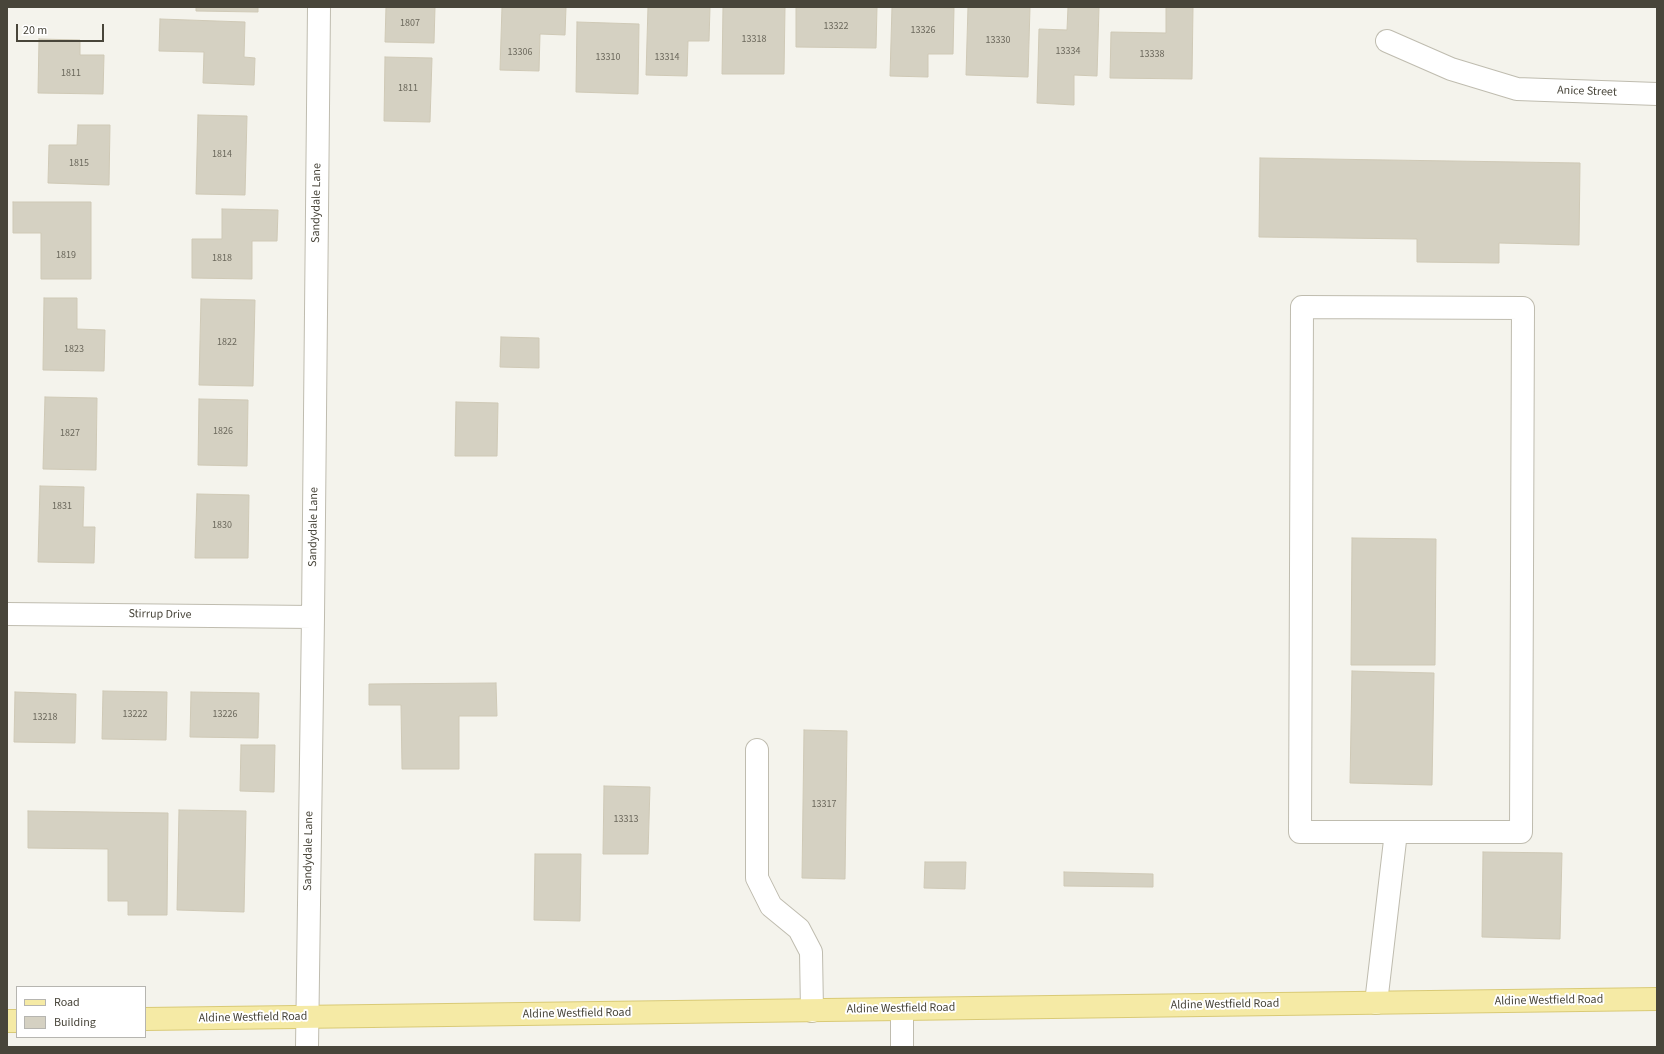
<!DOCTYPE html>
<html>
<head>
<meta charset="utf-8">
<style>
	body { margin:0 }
	#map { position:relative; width:1664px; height:1054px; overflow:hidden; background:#f4f3ec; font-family:"Source Sans 3",sans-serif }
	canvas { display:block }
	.frame { position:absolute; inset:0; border:8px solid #48453a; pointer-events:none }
	.legend { position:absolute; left:16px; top:986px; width:130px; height:52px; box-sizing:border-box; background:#fff; border:1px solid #b6b5b0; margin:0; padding:5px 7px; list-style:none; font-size:12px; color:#48453a }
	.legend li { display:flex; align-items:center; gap:8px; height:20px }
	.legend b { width:20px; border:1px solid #b6b5b0 }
	.scale { position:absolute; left:16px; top:24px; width:88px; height:18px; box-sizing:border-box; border:2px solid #48453a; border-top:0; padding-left:5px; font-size:12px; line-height:14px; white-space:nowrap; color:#48453a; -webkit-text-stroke:3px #fff; paint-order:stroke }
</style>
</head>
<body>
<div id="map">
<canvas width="1664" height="1054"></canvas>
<div class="frame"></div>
<ul class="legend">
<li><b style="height:5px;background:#f5eaa5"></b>Road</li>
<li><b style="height:11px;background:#d5d1c2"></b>Building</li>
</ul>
<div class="scale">20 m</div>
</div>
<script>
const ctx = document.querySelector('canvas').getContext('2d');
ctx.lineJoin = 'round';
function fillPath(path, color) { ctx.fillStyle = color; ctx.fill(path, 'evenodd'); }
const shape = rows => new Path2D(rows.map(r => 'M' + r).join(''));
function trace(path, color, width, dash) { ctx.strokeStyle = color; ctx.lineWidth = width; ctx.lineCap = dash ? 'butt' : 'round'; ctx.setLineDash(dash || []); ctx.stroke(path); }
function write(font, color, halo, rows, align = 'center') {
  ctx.font = font + ' "Source Sans 3",sans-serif'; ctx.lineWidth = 4; ctx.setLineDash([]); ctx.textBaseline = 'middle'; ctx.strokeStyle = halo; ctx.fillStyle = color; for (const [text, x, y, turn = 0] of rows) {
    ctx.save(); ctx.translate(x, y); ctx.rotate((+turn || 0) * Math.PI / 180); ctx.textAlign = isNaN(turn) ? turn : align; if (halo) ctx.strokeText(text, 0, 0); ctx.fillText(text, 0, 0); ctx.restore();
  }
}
const building = shape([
	[196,7,258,7,258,12,196,11,196,7],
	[386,7,435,7,434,43,385,42,386,7],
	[502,7,566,7,565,35,540,34,539,71,500,70,502,7],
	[648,7,710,7,709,41,688,41,687,76,646,75,648,7],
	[723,7,785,7,784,74,722,74,723,7],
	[796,7,877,7,876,48,796,47,796,7],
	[892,7,954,8,953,54,928,54,928,77,890,76,892,7],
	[968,7,1030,7,1028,77,966,75,968,7],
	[1068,7,1099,7,1097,76,1074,75,1074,105,1037,103,1039,29,1067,30,1068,7],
	[1166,7,1193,7,1192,79,1110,78,1111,32,1166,33,1166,7],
	[160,19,245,22,244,57,255,58,254,85,203,83,204,52,159,51,160,19],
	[577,22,639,24,638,94,576,92,577,22],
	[39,39,80,40,80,55,104,55,103,94,38,93,39,39],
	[385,57,432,58,430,122,384,121,385,57],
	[198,115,247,116,245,195,196,194,198,115],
	[78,125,110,125,109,185,48,183,49,145,77,145,78,125],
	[1260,158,1580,163,1579,245,1499,243,1499,263,1417,262,1417,239,1259,237,1260,158],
	[13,202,91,202,91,279,41,279,41,233,13,233,13,202],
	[222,209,278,210,277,241,252,241,252,279,192,278,192,239,222,239,222,209],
	[44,298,77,298,77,329,105,330,104,371,43,370,44,298],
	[201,299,255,300,253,386,199,385,201,299],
	[501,337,539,338,539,368,500,367,501,337],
	[45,397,97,398,96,470,43,469,45,397],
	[199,399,248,400,247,466,198,465,199,399],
	[456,402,498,403,497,456,455,456,456,402],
	[40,486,84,487,83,527,95,527,94,563,38,562,40,486],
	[197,494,249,495,248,558,195,558,197,494],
	[1352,538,1436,539,1435,665,1351,665,1352,538],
	[1352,671,1434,673,1432,785,1350,783,1352,671],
	[496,683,497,716,459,716,459,769,402,769,401,705,369,705,369,684,496,683],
	[103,691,167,692,166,740,102,739,103,691],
	[15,692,76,694,75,743,14,742,15,692],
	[191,692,259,693,258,738,190,737,191,692],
	[804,730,847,731,845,879,802,878,804,730],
	[241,745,275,745,274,792,240,791,241,745],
	[604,786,650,787,648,854,603,854,604,786],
	[179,810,246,811,244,912,177,910,179,810],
	[28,811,168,813,167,915,128,915,128,901,108,901,108,849,28,848,28,811],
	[1483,852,1562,853,1560,939,1482,937,1483,852],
	[535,854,581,854,580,921,534,920,535,854],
	[925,862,966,862,965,889,924,888,925,862],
	[1064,872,1153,874,1153,887,1064,886,1064,872]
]);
fillPath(building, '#d5d1c2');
trace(building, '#cfc9b6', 1);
const minor = shape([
	[1387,41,1451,69,1517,89,1657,94],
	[1302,307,1523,308,1521,832,1300,832,1302,307],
	[7,614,313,617],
	[757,750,757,878,771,906,799,929,811,952,812,1011],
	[1376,1003,1396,832],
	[307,1047,313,617,319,7],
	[902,1047,902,1010]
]);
const major = shape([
	[145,1019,1657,999],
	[7,1021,17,1021]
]);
trace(minor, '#bfbcaf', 24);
trace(major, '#d9ca76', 24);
trace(minor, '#fff', 22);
trace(major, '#f5eaa5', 22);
write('10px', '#6b685c', null, [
	["1807",410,24],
	["13322",836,27],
	["13326",923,31],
	["13318",754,40],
	["13330",998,41],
	["13334",1068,52],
	["13306",520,53],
	["13338",1152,55],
	["13310",608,58],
	["13314",667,58],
	["1811",71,74],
	["1811",408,89],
	["1814",222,155],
	["1815",79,164],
	["1819",66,256],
	["1818",222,259],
	["1822",227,343],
	["1823",74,350],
	["1826",223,432],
	["1827",70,434],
	["1831",62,507],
	["1830",222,526],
	["13222",135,715],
	["13226",225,715],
	["13218",45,718],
	["13317",824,805],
	["13313",626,820]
]);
write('12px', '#48453a', '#fff', [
	["Anice Street",1587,92,2],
	["Sandydale Lane",317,203,-89],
	["Sandydale Lane",314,527,-89],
	["Stirrup Drive",160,615,1],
	["Sandydale Lane",309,851,-89],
	["Aldine Westfield Road",1549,1001,-1],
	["Aldine Westfield Road",1225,1005,-1],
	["Aldine Westfield Road",901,1009,-1],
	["Aldine Westfield Road",577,1014,-1],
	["Aldine Westfield Road",253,1018,-1]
]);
</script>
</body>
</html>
